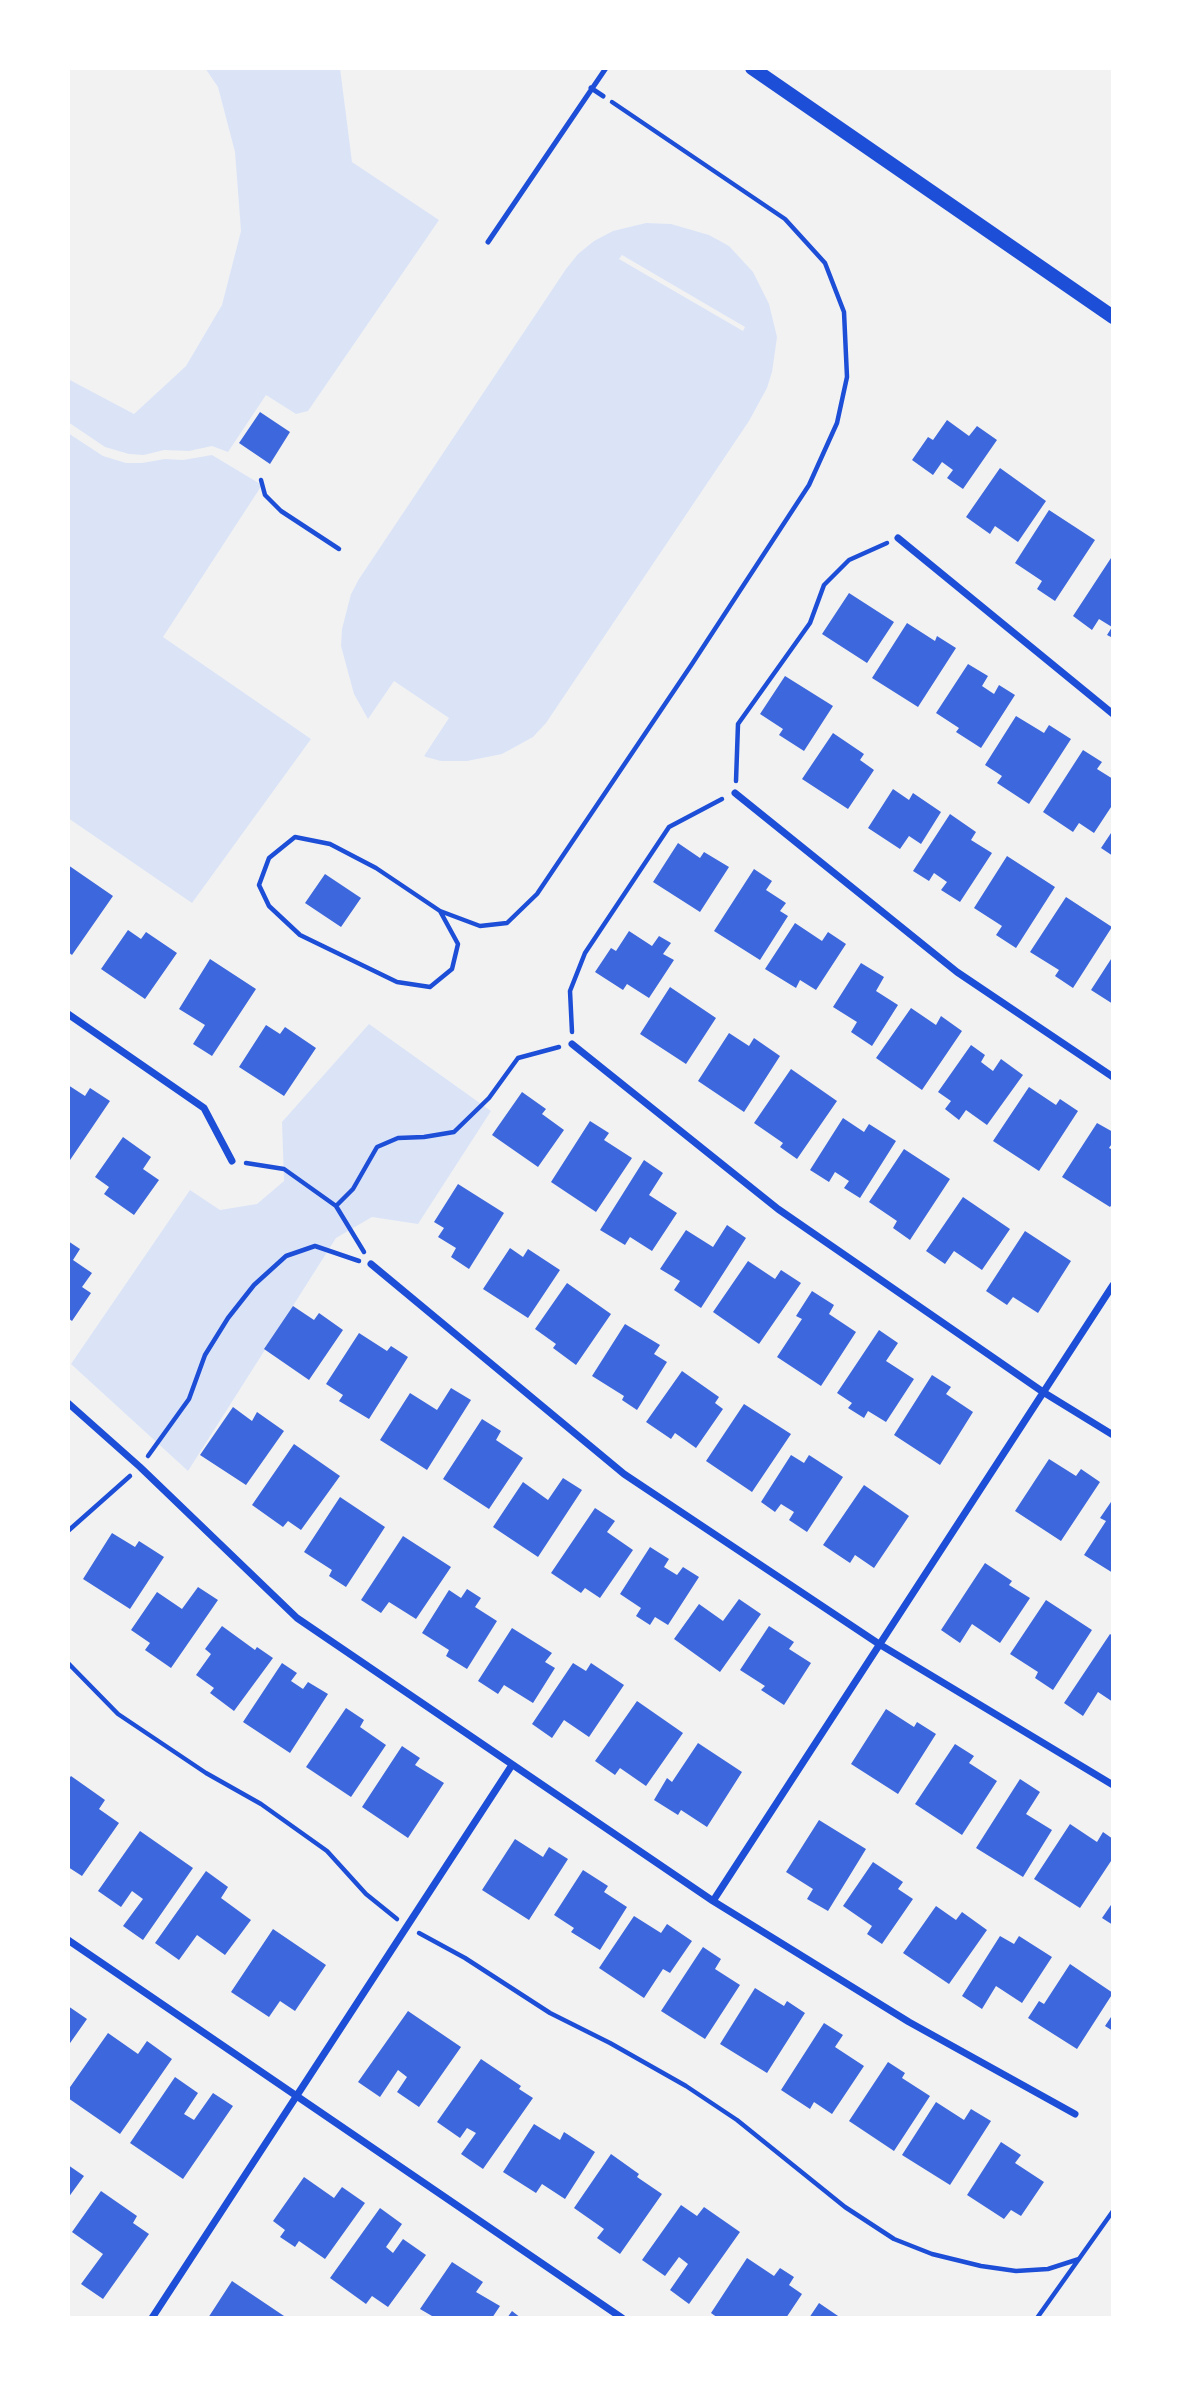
<!DOCTYPE html>
<html>
<head>
<meta charset="utf-8">
<style>
	body { margin:0 }
	#map { position:relative; width:1181px; height:2386px; overflow:hidden; background:#f2f2f2; font-family:"PT Sans",sans-serif }
	canvas { display:block }
	.frame { position:absolute; inset:0; border:70px solid #fff; pointer-events:none }
</style>
</head>
<body>
<div id="map">
<canvas width="1181" height="2386"></canvas>
<div class="frame"></div>
</div>
<script>
const ctx = document.querySelector('canvas').getContext('2d');
ctx.lineJoin = 'round';
function fillPath(path, color) { ctx.fillStyle = color; ctx.fill(path, 'evenodd'); }
const shape = rows => new Path2D(rows.map(r => 'M' + r).join(''));
function trace(path, color, width, dash) { ctx.strokeStyle = color; ctx.lineWidth = width; ctx.lineCap = dash ? 'butt' : 'round'; ctx.setLineDash(dash || []); ctx.stroke(path); }
fillPath(shape([
	[205,68,340,68,352,162,439,220,308,411,296,414,266,395,228,452,212,446,189,451,164,450,144,455,129,454,105,447,68,422,68,379,134,414,186,366,222,305,241,231,235,152,218,87],
	[646,223,671,224,709,235,729,246,753,272,769,304,777,337,772,372,767,388,749,421,546,723,533,737,502,754,467,761,441,761,426,757,424,756,449,718,394,681,368,719,354,694,341,646,342,629,351,594,359,579,566,269,578,254,594,241,613,231],
	[622,255,745,327,743,331,619,259],
	[68,433,103,456,126,463,142,463,165,459,183,460,212,455,262,485,163,637,311,739,192,903,68,818],
	[369,1024,491,1111,418,1224,372,1217,336,1238,188,1471,71,1364,190,1190,220,1210,257,1204,284,1181,282,1122]
]), '#dbe4f7');
fillPath(shape([
	[260,412,290,432,270,464,239,443],
	[947,420,969,436,977,426,997,440,963,489,947,478,953,470,942,462,933,475,912,460,928,437,933,440],
	[1000,468,1046,501,1018,542,995,526,990,534,966,517],
	[1049,510,1095,540,1055,601,1037,589,1042,581,1015,563],
	[1111,558,1113,559,1113,638,1107,635,1112,627,1099,619,1092,630,1073,616],
	[849,593,894,622,867,663,822,634],
	[907,623,935,641,937,636,956,648,918,707,872,678],
	[968,664,988,676,982,686,994,694,999,685,1015,695,981,748,956,732,959,728,936,713],
	[785,676,833,706,804,751,779,735,783,729,760,714],
	[1016,716,1044,733,1049,725,1071,739,1029,804,997,783,1002,776,985,765],
	[833,733,864,754,860,760,874,770,848,809,802,779],
	[1083,750,1102,762,1097,769,1113,779,1113,804,1094,833,1079,823,1073,832,1043,812],
	[893,789,909,800,913,793,941,812,921,844,909,836,900,849,868,828],
	[950,814,976,832,971,840,992,853,960,902,941,890,947,882,934,873,929,881,913,871],
	[1113,830,1113,856,1101,848],
	[678,843,700,858,704,852,729,867,700,912,653,882],
	[1007,856,1055,887,1016,948,996,935,1002,926,974,908],
	[68,865,113,896,72,955,68,952],
	[754,869,772,881,766,890,786,903,780,911,788,916,760,960,714,931],
	[325,874,361,898,341,927,305,903],
	[1066,897,1112,927,1073,988,1055,976,1059,970,1030,952],
	[795,923,822,941,828,932,846,944,816,990,800,980,796,988,765,969],
	[128,930,141,939,146,932,177,953,145,999,101,969],
	[629,931,652,946,659,936,671,943,663,954,674,960,649,998,627,984,623,990,595,972,611,948,616,951],
	[1113,956,1113,1004,1091,990],
	[210,959,256,989,212,1056,193,1044,205,1025,179,1009],
	[861,963,884,977,876,991,898,1005,872,1046,851,1032,857,1022,833,1007],
	[670,987,716,1018,686,1064,640,1034],
	[911,1008,936,1025,941,1016,962,1031,922,1090,876,1058],
	[266,1025,280,1034,285,1027,316,1048,284,1096,239,1067],
	[729,1033,749,1046,754,1038,780,1056,744,1112,698,1081],
	[971,1045,985,1055,981,1062,993,1071,1001,1059,1023,1075,987,1125,966,1110,959,1120,945,1109,951,1101,938,1092],
	[791,1069,837,1101,797,1159,780,1147,783,1143,754,1123],
	[68,1085,85,1096,90,1088,110,1101,68,1163],
	[1029,1087,1056,1105,1060,1099,1078,1111,1039,1171,993,1141],
	[522,1092,546,1109,542,1114,564,1130,538,1167,492,1135],
	[843,1118,864,1132,869,1124,896,1141,860,1198,844,1188,849,1181,835,1172,829,1182,810,1170],
	[590,1121,609,1133,604,1140,632,1158,596,1212,551,1182],
	[1097,1123,1113,1132,1113,1142,1109,1148,1113,1150,1113,1203,1110,1207,1062,1177],
	[123,1137,151,1157,143,1169,159,1180,134,1215,104,1194,109,1187,95,1177],
	[904,1149,950,1179,910,1240,893,1228,897,1221,869,1202],
	[644,1160,663,1173,649,1195,677,1213,652,1251,630,1237,625,1245,600,1230],
	[458,1184,504,1213,469,1269,451,1257,456,1248,438,1237,444,1228,434,1222],
	[963,1197,1010,1229,982,1270,954,1251,945,1264,926,1251],
	[727,1225,746,1238,701,1308,674,1290,680,1281,660,1269,686,1230,713,1247],
	[1025,1231,1071,1261,1038,1313,1013,1297,1007,1305,986,1291],
	[68,1241,80,1249,73,1260,92,1273,82,1287,91,1293,72,1321,68,1318],
	[510,1248,523,1257,528,1249,560,1270,528,1318,483,1289],
	[748,1261,775,1279,781,1270,801,1283,759,1344,713,1312],
	[567,1283,611,1314,576,1365,553,1348,556,1344,535,1329],
	[812,1291,834,1305,829,1314,856,1332,821,1386,777,1357,802,1319,796,1316],
	[293,1306,314,1320,319,1313,343,1330,309,1380,264,1349],
	[625,1324,660,1345,654,1354,667,1362,637,1410,622,1400,624,1396,592,1376],
	[879,1330,898,1343,886,1361,914,1379,886,1422,868,1411,864,1418,848,1408,852,1403,837,1393],
	[359,1333,387,1351,391,1346,408,1357,369,1419,339,1401,343,1395,326,1384],
	[682,1371,719,1397,715,1403,723,1409,696,1448,675,1433,671,1439,646,1422],
	[932,1375,951,1387,946,1394,973,1412,940,1465,894,1435],
	[451,1388,471,1400,427,1470,380,1440,410,1393,437,1410],
	[744,1404,791,1434,752,1492,706,1461],
	[233,1407,252,1421,257,1412,284,1431,246,1485,200,1455],
	[482,1419,501,1431,496,1440,523,1458,489,1509,443,1479],
	[294,1444,340,1476,301,1530,288,1521,283,1527,252,1505],
	[791,1455,804,1463,809,1455,843,1477,807,1532,789,1520,794,1512,781,1504,775,1512,761,1502],
	[1049,1459,1076,1476,1081,1469,1100,1482,1061,1541,1015,1511],
	[563,1478,582,1490,538,1557,493,1527,523,1482,548,1500],
	[864,1485,909,1516,874,1568,855,1555,850,1563,823,1545],
	[340,1497,385,1527,346,1587,329,1576,332,1570,304,1552],
	[1113,1499,1113,1573,1084,1555,1106,1521,1100,1518],
	[595,1508,615,1521,607,1532,633,1550,600,1598,585,1588,581,1593,551,1573],
	[112,1533,135,1547,139,1541,164,1557,130,1609,83,1579],
	[403,1536,451,1567,416,1619,389,1602,381,1613,361,1600],
	[650,1547,669,1559,664,1567,677,1575,683,1567,699,1577,668,1625,655,1617,650,1625,636,1616,641,1608,620,1594],
	[985,1563,1012,1581,1009,1585,1030,1598,1000,1643,972,1624,960,1643,941,1630],
	[198,1587,218,1600,171,1668,145,1650,150,1643,131,1630,157,1592,182,1609],
	[467,1589,481,1598,475,1607,497,1621,467,1669,446,1656,449,1650,422,1633,449,1590,461,1598],
	[739,1599,761,1614,720,1672,674,1639,699,1604,723,1621],
	[1046,1600,1092,1630,1053,1690,1035,1678,1038,1672,1010,1654],
	[222,1626,255,1650,257,1647,273,1658,234,1711,210,1693,214,1688,196,1675,211,1654,205,1649],
	[769,1626,794,1642,789,1649,811,1663,784,1705,761,1690,765,1686,740,1670],
	[512,1628,552,1653,545,1662,555,1668,533,1703,504,1685,498,1694,478,1681],
	[1110,1634,1113,1636,1113,1702,1098,1692,1083,1716,1064,1703],
	[282,1663,297,1673,291,1681,303,1689,308,1682,328,1694,290,1753,243,1722],
	[573,1663,586,1671,591,1663,624,1685,589,1737,564,1720,552,1738,532,1724],
	[637,1701,683,1733,646,1786,620,1768,615,1775,595,1761],
	[346,1708,364,1720,360,1727,386,1745,351,1797,306,1767],
	[886,1709,914,1727,917,1722,936,1734,898,1794,851,1764],
	[698,1743,742,1772,707,1827,681,1810,678,1815,654,1800,667,1778,672,1782],
	[955,1744,974,1756,969,1763,997,1781,962,1835,915,1804],
	[402,1746,420,1758,415,1765,444,1783,408,1838,362,1807],
	[71,1776,105,1800,99,1809,119,1823,82,1876,68,1867,68,1780],
	[1020,1779,1040,1792,1026,1814,1052,1830,1023,1877,976,1848],
	[819,1820,866,1849,828,1911,807,1899,813,1889,786,1872],
	[1070,1824,1097,1842,1103,1832,1113,1839,1113,1858,1080,1908,1034,1879],
	[140,1831,193,1868,143,1940,123,1926,143,1899,132,1891,121,1907,98,1891],
	[515,1839,543,1857,549,1847,568,1859,529,1920,482,1890],
	[873,1862,903,1882,898,1889,913,1899,882,1944,867,1934,872,1926,843,1906],
	[583,1870,608,1886,604,1892,627,1907,600,1950,571,1932,574,1928,554,1915],
	[206,1871,228,1887,221,1898,251,1920,225,1955,197,1935,179,1960,155,1943],
	[1113,1902,1113,1925,1102,1918],
	[936,1906,956,1920,962,1912,987,1930,949,1984,903,1953],
	[634,1916,661,1933,667,1924,692,1941,670,1973,663,1969,644,1998,599,1968],
	[273,1929,326,1965,295,2011,280,2001,269,2017,231,1992],
	[1000,1936,1014,1944,1019,1936,1052,1957,1022,2003,996,1986,982,2009,962,1996],
	[703,1947,721,1959,715,1969,740,1985,705,2039,661,2011],
	[1070,1964,1113,1993,1077,2049,1028,2018,1039,2001,1044,2004],
	[755,1988,784,2006,787,2001,805,2013,767,2073,720,2044],
	[68,2006,87,2019,68,2046],
	[408,2011,461,2047,419,2107,397,2092,407,2077,398,2070,380,2097,358,2082],
	[1113,2014,1113,2031,1105,2026],
	[824,2023,843,2035,835,2047,864,2066,832,2114,814,2102,810,2109,781,2090],
	[108,2033,138,2054,147,2041,172,2059,120,2134,68,2098,68,2090],
	[481,2059,521,2086,519,2089,533,2098,483,2169,461,2154,476,2133,467,2128,460,2138,437,2122],
	[888,2062,905,2073,902,2078,930,2096,894,2151,849,2121],
	[175,2077,198,2093,184,2114,194,2120,213,2093,233,2106,183,2179,130,2143],
	[936,2102,964,2120,971,2109,991,2121,950,2185,902,2155],
	[534,2124,560,2140,564,2132,595,2152,565,2199,542,2184,536,2193,503,2172],
	[1001,2142,1021,2155,1015,2163,1044,2182,1021,2216,1011,2210,1004,2219,967,2195],
	[611,2154,639,2174,637,2177,662,2194,620,2254,597,2238,604,2229,574,2208],
	[68,2165,84,2176,68,2198],
	[304,2177,334,2198,342,2187,365,2203,325,2259,299,2241,295,2247,280,2237,285,2230,273,2221],
	[101,2191,137,2216,133,2223,149,2234,103,2299,81,2284,103,2254,72,2232],
	[681,2205,697,2216,704,2207,740,2232,689,2304,670,2290,688,2264,679,2257,665,2276,642,2260],
	[380,2208,402,2224,386,2247,393,2253,403,2239,426,2255,388,2307,372,2296,366,2304,330,2278],
	[747,2258,774,2276,780,2268,794,2277,789,2285,802,2294,786,2318,718,2318,711,2313],
	[452,2262,483,2282,476,2292,500,2306,492,2318,430,2318,432,2316,420,2309],
	[232,2281,287,2318,208,2318],
	[819,2303,841,2318,809,2318],
	[512,2311,521,2318,507,2318]
]), '#3d67dc');
trace(shape([
	[261,480,265,495,281,511,339,549],
	[736,781,738,724,810,623,824,585,849,560,887,543],
	[440,911,458,944,452,969,430,987,397,982,300,935,269,906,259,885,269,858,295,837,330,844,376,868,440,911,480,926,507,923,537,894,692,664,809,485,837,423,847,377,844,312,825,263,785,219,612,102],
	[572,1032,570,991,585,953,669,827,722,799],
	[246,1163,284,1169,336,1206,364,1252],
	[336,1206,353,1189,377,1147,398,1138,424,1137,454,1132,489,1098,518,1058,559,1047],
	[148,1456,189,1399,205,1355,228,1318,254,1285,286,1256,315,1246,359,1261],
	[68,1531,130,1476],
	[68,1663,118,1714,206,1773,261,1804,327,1851,366,1894,397,1919],
	[419,1933,465,1958,550,2013,610,2043,686,2086,737,2120,845,2207,894,2239,932,2254,981,2266,1016,2271,1048,2269,1079,2259],
	[1037,2318,1113,2211]
]), '#1d4ed8', 4.5);
trace(shape([
	[591,88,603,96],
	[488,242,606,68]
]), '#1d4ed8', 5);
trace(shape([
	[898,538,1113,714],
	[735,793,957,972,1113,1077],
	[68,1014,204,1108,232,1161],
	[572,1044,778,1209,1043,1392,1113,1435],
	[371,1264,624,1474,879,1644,1113,1785],
	[68,1403,140,1467,297,1618,713,1901,909,2022,1075,2114],
	[713,1901,1113,1285],
	[68,1940,622,2318],
	[152,2318,512,1765]
]), '#1d4ed8', 7);
trace(shape([
	[752,68,1113,317]
]), '#1d4ed8', 14);
</script>
</body>
</html>
